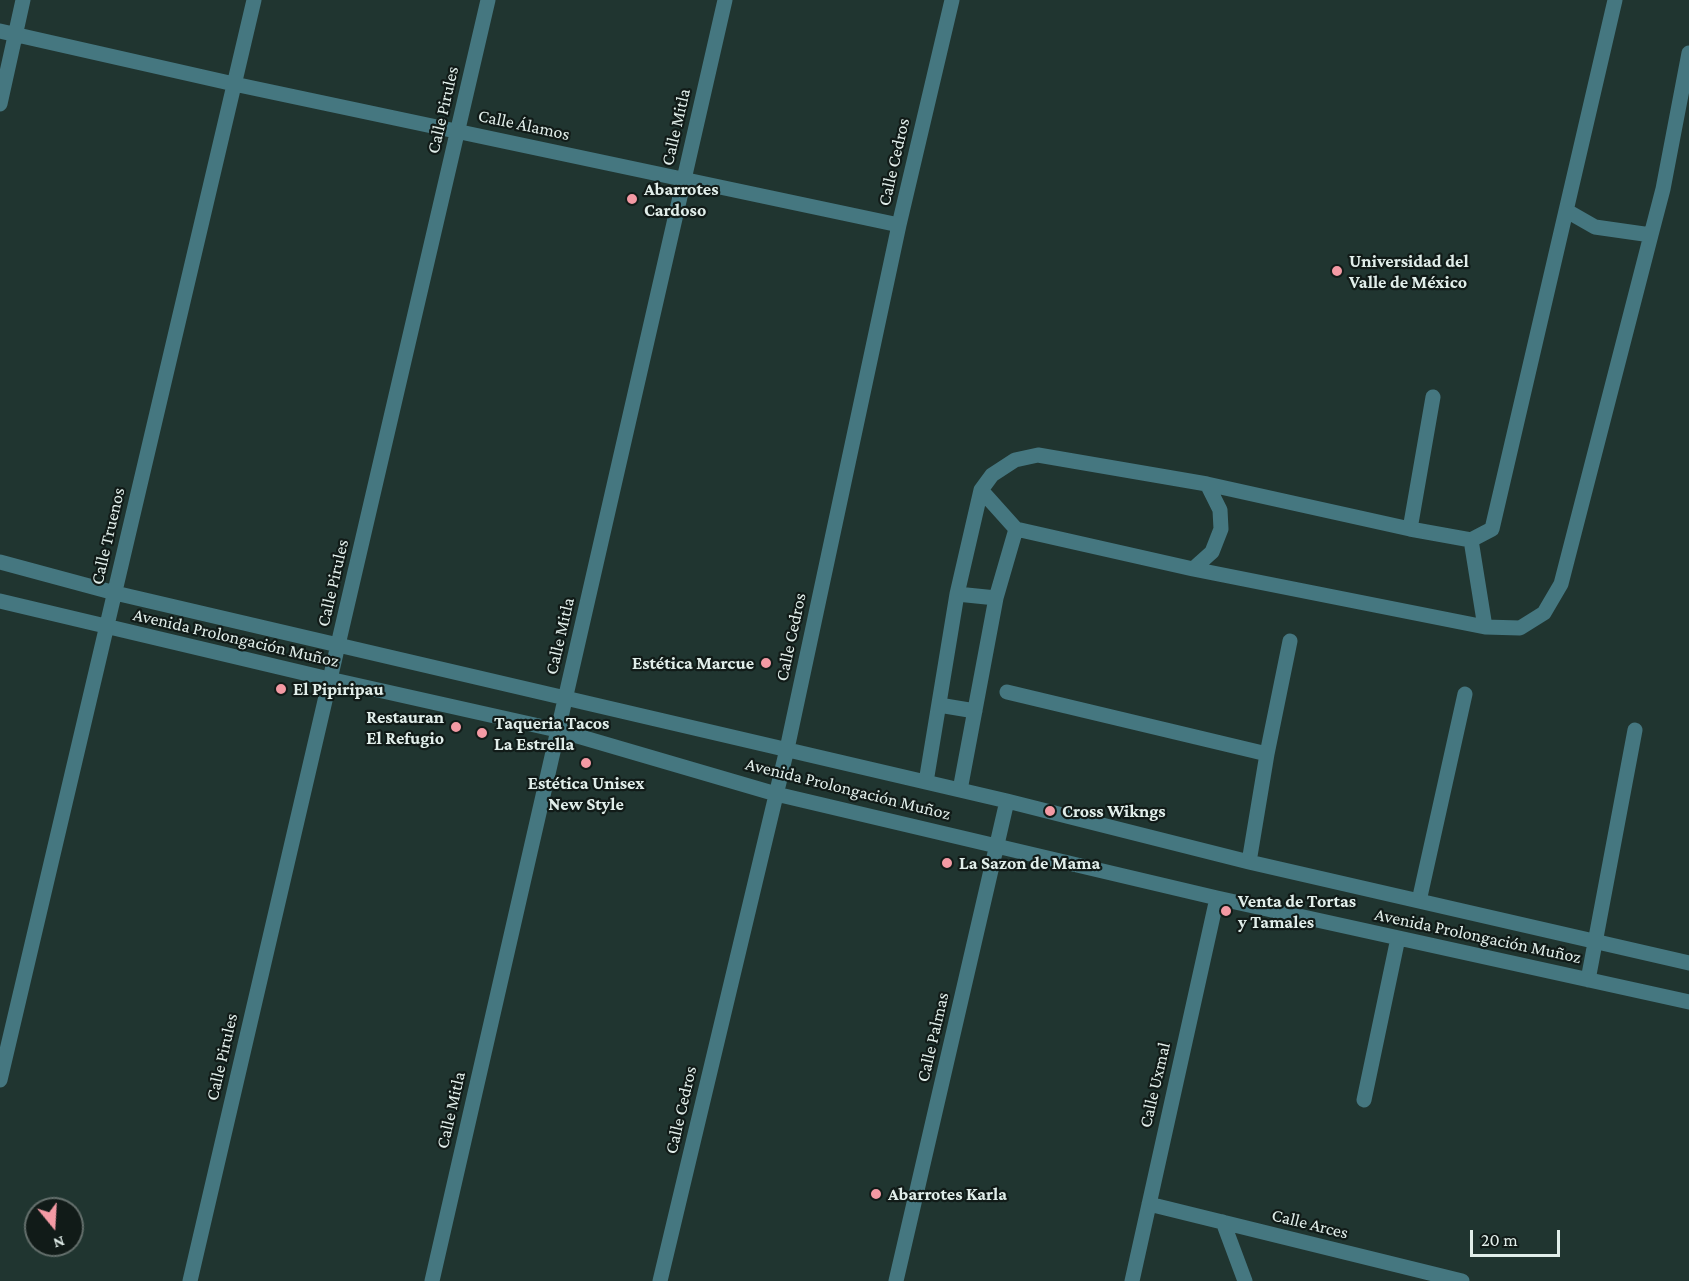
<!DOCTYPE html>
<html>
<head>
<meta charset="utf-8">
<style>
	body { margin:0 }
	#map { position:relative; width:1689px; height:1281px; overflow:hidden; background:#203530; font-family:"Crimson Pro",serif }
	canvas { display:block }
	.north { position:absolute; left:24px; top:1197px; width:60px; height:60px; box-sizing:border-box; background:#111b18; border:2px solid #646f6c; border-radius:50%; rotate:162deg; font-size:16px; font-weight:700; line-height:24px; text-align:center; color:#e1eeea }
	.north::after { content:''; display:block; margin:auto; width:21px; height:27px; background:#f49aa4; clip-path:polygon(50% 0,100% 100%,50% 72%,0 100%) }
	.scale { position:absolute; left:1470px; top:1230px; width:90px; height:27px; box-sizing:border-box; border:3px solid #e1eeea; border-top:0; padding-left:8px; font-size:18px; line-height:21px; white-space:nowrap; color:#e1eeea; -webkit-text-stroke:4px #111b18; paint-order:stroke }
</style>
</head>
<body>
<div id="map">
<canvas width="1689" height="1281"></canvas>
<div class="north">N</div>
<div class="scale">20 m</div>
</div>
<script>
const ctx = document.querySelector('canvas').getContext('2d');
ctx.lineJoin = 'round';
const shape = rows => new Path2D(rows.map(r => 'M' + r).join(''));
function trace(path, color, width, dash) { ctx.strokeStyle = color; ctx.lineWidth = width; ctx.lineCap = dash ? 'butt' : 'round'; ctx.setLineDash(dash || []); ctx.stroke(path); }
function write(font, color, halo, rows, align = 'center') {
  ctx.font = font + ' "Crimson Pro",serif'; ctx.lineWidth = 4.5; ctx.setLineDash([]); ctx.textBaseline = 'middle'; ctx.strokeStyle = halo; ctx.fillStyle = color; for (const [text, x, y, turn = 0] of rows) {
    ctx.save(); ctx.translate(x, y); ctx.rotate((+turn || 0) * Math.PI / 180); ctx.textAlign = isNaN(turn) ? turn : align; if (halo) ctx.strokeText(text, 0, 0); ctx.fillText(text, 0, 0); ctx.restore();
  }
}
trace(shape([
	[0,31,234,84,899,225],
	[0,104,23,0],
	[1567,211,1595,227,1651,235],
	[981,490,1016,529],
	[1410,529,1433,397],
	[1471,540,1485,627],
	[0,562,115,593,1007,801,1249,862,1689,963],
	[1193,569,1212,552,1221,529,1220,510,1207,484],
	[957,594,996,598],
	[0,601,329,679,557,730,776,794,1217,898,1689,1002],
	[1007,692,1267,754],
	[939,705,975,711],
	[926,782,957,594,981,490,992,475,1015,460,1038,455,1207,484,1410,529,1471,540,1492,529,1615,0],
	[960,790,996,598,1016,529,1193,569,1485,627,1520,628,1544,613,1561,584,1651,235,1663,189,1689,53],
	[1249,862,1267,754,1290,641],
	[1419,901,1465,694],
	[1588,980,1635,730],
	[0,1080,254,0],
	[1364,1100,1398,938],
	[1149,1204,1462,1281],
	[1223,1222,1245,1281],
	[190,1281,488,0],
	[432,1281,725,0],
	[660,1281,787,749,899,225,952,0],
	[896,1281,1007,801],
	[1132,1281,1217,898]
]), '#457780', 15);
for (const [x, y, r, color] of [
	[632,199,6,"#f49aa4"],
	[1337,271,6,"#f49aa4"],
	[766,663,6,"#f49aa4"],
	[281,689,6,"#f49aa4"],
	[456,727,6,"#f49aa4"],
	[482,733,6,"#f49aa4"],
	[586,763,6,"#f49aa4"],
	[1050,811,6,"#f49aa4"],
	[947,863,6,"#f49aa4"],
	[1226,911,6,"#f49aa4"],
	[876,1194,6,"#f49aa4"]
]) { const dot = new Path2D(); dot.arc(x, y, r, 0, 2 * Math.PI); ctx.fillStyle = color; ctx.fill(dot); trace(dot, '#111b18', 2); }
write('18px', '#e1eeea', '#111b18', [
	["Calle Pirules",443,110,-77],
	["Calle Álamos",524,125,12],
	["Calle Mitla",676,127,-77],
	["Calle Cedros",894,162,-77],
	["Calle Truenos",108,536,-77],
	["Calle Pirules",333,583,-77],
	["Calle Mitla",560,636,-77],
	["Calle Cedros",791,637,-78],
	["Avenida Prolongación Muñoz",236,638,13],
	["Avenida Prolongación Muñoz",848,789,14],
	["Avenida Prolongación Muñoz",1478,936,12],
	["Calle Palmas",933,1037,-77],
	["Calle Pirules",222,1057,-77],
	["Calle Uxmal",1155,1085,-77],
	["Calle Mitla",451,1110,-77],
	["Calle Cedros",681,1110,-77],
	["Calle Arces",1310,1224,14]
]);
write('bold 18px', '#e1eeea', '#111b18', [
	["Abarrotes",644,189],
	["Cardoso",644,210],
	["Universidad del",1349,261],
	["Valle de México",1349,282],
	["Estética Marcue",754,663,"right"],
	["El Pipiripau",293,689],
	["Restauran",444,717,"right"],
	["El Refugio",444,738,"right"],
	["Taqueria Tacos",494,723],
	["La Estrella",494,744],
	["Estética Unisex",586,783,"center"],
	["New Style",586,804,"center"],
	["Cross Wikngs",1062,811],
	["La Sazon de Mama",959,863],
	["Venta de Tortas",1238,901],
	["y Tamales",1238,922],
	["Abarrotes Karla",888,1194]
], 'left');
</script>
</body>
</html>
